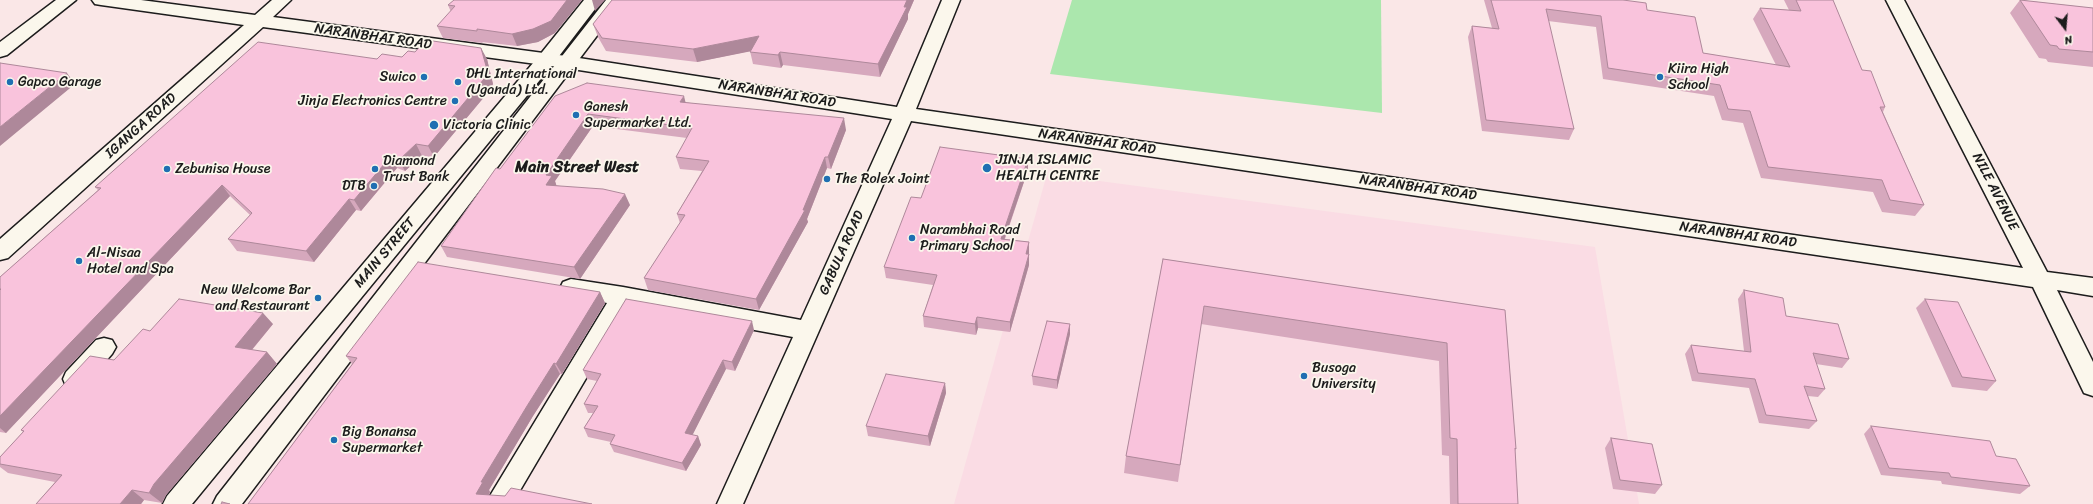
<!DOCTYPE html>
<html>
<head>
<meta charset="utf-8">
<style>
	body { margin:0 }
	#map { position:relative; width:2093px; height:504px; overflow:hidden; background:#fae7e7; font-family:Sriracha,sans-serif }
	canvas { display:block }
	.north { position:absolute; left:2045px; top:8px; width:40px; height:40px; -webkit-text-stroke:3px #fbf7ec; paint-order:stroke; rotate:164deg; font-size:11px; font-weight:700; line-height:16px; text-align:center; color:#1c1c1c }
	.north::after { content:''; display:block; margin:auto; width:14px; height:18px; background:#1c1c1c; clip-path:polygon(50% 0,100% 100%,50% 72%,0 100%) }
</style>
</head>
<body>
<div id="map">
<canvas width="2093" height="504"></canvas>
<div class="north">N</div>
</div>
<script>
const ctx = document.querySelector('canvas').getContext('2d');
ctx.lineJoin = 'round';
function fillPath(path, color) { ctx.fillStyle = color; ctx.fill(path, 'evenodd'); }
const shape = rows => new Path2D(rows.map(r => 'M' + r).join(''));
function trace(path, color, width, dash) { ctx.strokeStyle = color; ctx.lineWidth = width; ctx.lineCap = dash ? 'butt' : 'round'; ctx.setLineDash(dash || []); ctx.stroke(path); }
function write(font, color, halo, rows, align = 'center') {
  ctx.font = font + ' Sriracha,sans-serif'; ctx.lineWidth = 3.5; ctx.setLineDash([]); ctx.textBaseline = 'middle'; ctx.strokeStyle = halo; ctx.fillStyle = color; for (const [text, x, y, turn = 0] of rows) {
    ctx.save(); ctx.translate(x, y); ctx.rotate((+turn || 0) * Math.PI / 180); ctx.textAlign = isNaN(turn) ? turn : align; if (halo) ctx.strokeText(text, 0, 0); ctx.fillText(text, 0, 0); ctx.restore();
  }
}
fillPath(shape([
	[1047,174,1595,247,1639,504,954,504]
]), '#fadce4');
fillPath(shape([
	[1072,0,1381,0,1382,113,1050,74]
]), '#abe7ad');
const minor = shape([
	[56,0,76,0,7,55,0,57,0,42,56,0],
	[92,0,141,0,255,15,272,0,291,0,273,17,566,56,897,107,942,0,960,0,916,109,2023,268,1886,0,1904,0,2047,272,2093,278,2093,296,2057,290,2093,362,2093,396,2084,393,2033,287,911,121,743,504,717,504,793,337,628,307,512,504,485,504,607,303,563,294,560,288,563,282,571,279,623,287,801,320,892,119,566,68,263,27,8,258,0,260,0,239,244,25,101,5,95,4,92,0],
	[104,338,112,340,116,347,112,354,84,386,75,389,66,386,63,379,66,372,96,340,104,338]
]);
const tertiary = shape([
	[584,0,602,0,553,64,192,504,163,504,167,496,539,56,584,0],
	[606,0,624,0,242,504,213,504,217,496,606,0]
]);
trace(minor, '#1c1c1c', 3);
trace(tertiary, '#1c1c1c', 3);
fillPath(minor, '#fbf7ec');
fillPath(tertiary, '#fbf7ec');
fillPath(shape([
	[454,0,555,33,538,42,517,46,482,42,483,43,443,38,437,26,451,12,448,5],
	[612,0,914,0,908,14,908,19,880,77,783,65,781,68,753,64,750,51,697,62,606,51,598,37,593,24],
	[1484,0,1623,0,1647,10,1703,53,1776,65,1753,19,1760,8,1789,10,1784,0,1833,0,1862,70,1885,107,1883,112,1924,205,1915,216,1882,212,1873,192,1761,178,1743,123,1722,120,1714,96,1603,79,1596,27,1548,21,1574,129,1569,140,1482,131,1468,37,1472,26,1492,28],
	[2020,0,2093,8,2093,67,2048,62,2046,59,2039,58,2010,13],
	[402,57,487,59,493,84,490,90,434,157,422,156,405,171,397,168,361,211,356,210,314,262,237,251,228,239,250,215,230,196,6,433,0,432,0,277,98,190,95,187,377,59],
	[555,96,685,102,846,130,831,169,827,168,807,219,808,222,759,310,648,290,644,278,680,223,677,214,702,171,680,169,676,157,687,138,593,126,555,181,556,185,630,205,580,279,447,257,441,246,500,169],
	[1028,159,1028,170,1005,239,1029,242,1029,265,1010,332,978,328,976,335,924,327,923,316,933,285,886,278,884,267],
	[1163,259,1505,310,1516,449,1515,451,1518,504,1450,504,1449,456,1442,455,1439,361,1201,324,1178,482,1124,473,1126,456],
	[1744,290,1786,316,1849,359,1842,368,1816,364,1825,389,1818,397,1808,396,1817,421,1809,429,1759,423,1749,388,1692,381,1685,354,1691,345,1744,351,1738,299],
	[600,292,605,303,562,374,560,374,533,416,489,490,490,492,489,495,248,504,352,364,346,356],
	[1925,299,1996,381,1987,391,1952,387,1916,308],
	[273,324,252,350,267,352,277,364,166,495,162,503,144,500,141,504,36,504,55,482,8,473,0,467,0,457,23,432,21,430,114,360,150,331],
	[1070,324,1070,334,1057,389,1033,385,1032,376],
	[754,330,735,371,726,369,692,435,698,436,701,445,686,471,614,452,610,444,611,442,588,437,584,428,593,413,588,413,584,404,597,381,587,379,583,370],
	[945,383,946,393,930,446,868,436,866,426],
	[1871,426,1996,456,2030,486,2020,494,1942,484,1941,481,1881,475,1864,434],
	[1611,438,1662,485,1655,494,1613,489,1605,448]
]), '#d6a8bd');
fillPath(shape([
	[567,0,582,0,555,33,538,42,517,46,512,34],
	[592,0,605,0,595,11],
	[907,0,914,0,908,14,908,19,880,77,878,64],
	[759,36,762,49,697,62,693,49],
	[481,48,487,59,493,84,490,90,434,157,428,146],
	[780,52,783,65,781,68,778,55],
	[67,73,75,84,0,146,0,127],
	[684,96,687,108,680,102],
	[588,114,593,126,555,181,557,187,546,185,546,175],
	[844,118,846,130,831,169,828,157],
	[416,144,422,156,405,171,399,160],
	[390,157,397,168,361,211,354,200],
	[825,157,827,168,807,219,808,222,759,310,756,299],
	[1028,159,1028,170,1001,249,1001,239],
	[222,185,230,196,6,433,0,428,0,416],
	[625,194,630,205,580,279,574,267],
	[349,199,356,210,314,262,306,251],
	[1029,242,1029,253,1026,264,1026,254],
	[1029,254,1029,265,1010,332,1010,322],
	[600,292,605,303,562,374,556,364],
	[263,313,273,324,245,358,235,347],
	[977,317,978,328,976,335,975,324],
	[752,321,754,330,735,371,732,362],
	[1070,324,1070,334,1057,389,1057,380],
	[267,352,277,364,166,495,162,503,149,493,154,484],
	[723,360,726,369,689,442,685,433],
	[554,363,560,374,533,416,489,490,490,492,484,504,476,494,481,482,527,406],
	[945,383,946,393,930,446,928,436],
	[698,436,701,445,686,471,682,463],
	[132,490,144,500,141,504,120,504]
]), '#ae889a');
const building = shape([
	[454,0,567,0,551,21,533,29,512,34,477,29,477,31,437,26,455,6,448,5,454,0],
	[612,0,907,0,904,7,907,7,878,64,780,52,778,55,750,52,759,36,693,49,602,38,593,24,612,0],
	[1491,0,1623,0,1646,3,1647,10,1695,17,1703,53,1790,67,1760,8,1801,11,1796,0,1833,0,1862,70,1871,71,1885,107,1880,107,1924,205,1890,200,1882,180,1768,167,1750,111,1728,109,1720,85,1608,68,1601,16,1546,9,1574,129,1486,120,1472,26,1499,29,1491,0],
	[2020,0,2093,8,2093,52,2059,49,2057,46,2050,45,2020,0],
	[426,40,481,48,488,73,484,79,428,146,416,144,399,160,390,157,354,200,349,199,306,251,228,239,252,213,222,185,0,416,0,290,1,289,0,289,0,277,101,188,95,187,258,42,377,59,382,54,402,57,408,51,415,52,426,40],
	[0,63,67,73,0,127,0,63],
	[587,83,684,96,680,102,844,118,828,157,825,157,803,210,805,210,756,299,644,278,685,215,677,214,709,161,676,157,692,128,588,114,546,175,552,176,546,185,603,189,625,194,574,267,441,246,496,168,500,169,555,96,587,83],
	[940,147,1028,159,1001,239,1029,242,1026,254,1029,254,1010,322,977,317,975,324,923,316,937,275,884,267,911,197,921,198,940,147],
	[1163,259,1505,310,1516,449,1515,448,1518,504,1458,504,1457,439,1450,438,1447,343,1204,306,1180,465,1126,456,1163,259],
	[418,262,600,292,556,364,554,363,527,406,481,482,483,482,476,494,505,496,511,488,592,504,248,504,357,358,346,356,418,262],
	[1744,290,1783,298,1786,316,1838,324,1849,359,1813,353,1825,389,1804,386,1817,421,1766,415,1755,379,1698,373,1691,345,1751,352,1744,290],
	[179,299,263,313,235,347,267,352,154,484,149,493,132,490,120,504,36,504,62,475,0,464,0,457,24,431,21,430,90,356,114,360,143,329,150,331,179,299],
	[626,299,752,321,732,362,723,360,685,433,698,436,682,463,610,444,615,435,584,428,598,406,584,404,601,374,583,370,626,299],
	[1925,299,1958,302,1996,381,1962,377,1925,299],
	[1047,321,1070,324,1057,380,1032,376,1047,321],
	[886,374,945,383,928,436,866,426,886,374],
	[1871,426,1990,441,1996,456,2016,459,2030,486,1951,477,1949,473,1889,468,1871,426],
	[1611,438,1652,444,1662,485,1620,480,1611,438],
	[222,502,230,504,221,504,222,502]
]);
fillPath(building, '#f9c3dc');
trace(building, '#ae889a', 1);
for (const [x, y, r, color] of [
	[424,77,4,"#1f6fb2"],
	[1660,77,4,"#1f6fb2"],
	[10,82,4,"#1f6fb2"],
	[458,82,4,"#1f6fb2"],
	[455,101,4,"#1f6fb2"],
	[576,115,4,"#1f6fb2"],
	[434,125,5,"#1f6fb2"],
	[987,168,5,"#1f6fb2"],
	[167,169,4,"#1f6fb2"],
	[375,169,4,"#1f6fb2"],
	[827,179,4,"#1f6fb2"],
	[374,186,4,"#1f6fb2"],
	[912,238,4,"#1f6fb2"],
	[79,261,4,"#1f6fb2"],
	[318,298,4,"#1f6fb2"],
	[1304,376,4,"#1f6fb2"],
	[334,440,4,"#1f6fb2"]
]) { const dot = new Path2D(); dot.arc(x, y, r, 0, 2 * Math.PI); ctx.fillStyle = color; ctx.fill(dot); trace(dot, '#fbf7ec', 1.5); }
write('14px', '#1c1c1c', '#fbf7ec', [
	["NARANBHAI ROAD",373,37,8],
	["NARANBHAI ROAD",777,94,9],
	["IGANGA ROAD",141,126,-42],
	["NARANBHAI ROAD",1097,142,8],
	["NARANBHAI ROAD",1418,188,8],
	["NILE AVENUE",1995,192,63],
	["NARANBHAI ROAD",1738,235,8],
	["MAIN STREET",385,253,-50],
	["GABULA ROAD",842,253,-66]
]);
write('14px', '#1c1c1c', '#fbf7ec', [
	["Kiira High",1668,69],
	["School",1668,85],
	["DHL International",466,74],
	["(Uganda) Ltd.",466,90],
	["Swico",416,77,"right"],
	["Gapco Garage",18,82],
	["Jinja Electronics Centre",447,101,"right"],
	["Ganesh",584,107],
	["Supermarket Ltd.",584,123],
	["Victoria Clinic",443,125],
	["JINJA ISLAMIC",996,160],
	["HEALTH CENTRE",996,176],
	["Diamond",383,161],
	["Trust Bank",383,177],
	["Zebunisa House",175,169],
	["The Rolex Joint",835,179],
	["DTB",366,186,"right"],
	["Narambhai Road",920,230],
	["Primary School",920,246],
	["Al-Nisaa",87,253],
	["Hotel and Spa",87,269],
	["New Welcome Bar",310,290,"right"],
	["and Restaurant",310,306,"right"],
	["Busoga",1312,368],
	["University",1312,384],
	["Big Bonansa",342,432],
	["Supermarket",342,448]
], 'left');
write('bold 16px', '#1c1c1c', '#fbf7ec', [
	["Main Street West",577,168]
]);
</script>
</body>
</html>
